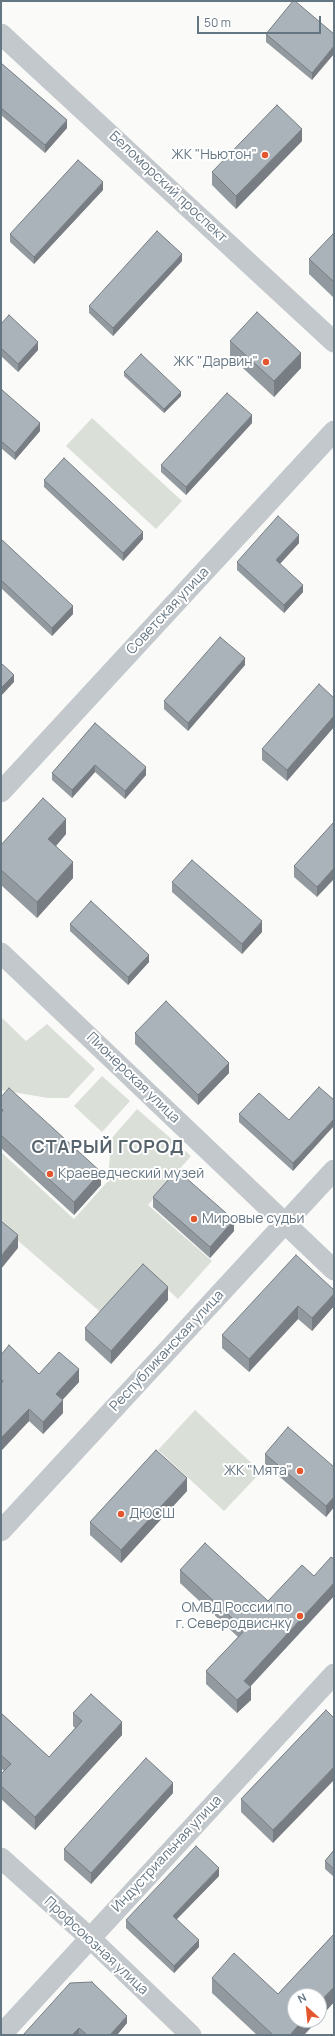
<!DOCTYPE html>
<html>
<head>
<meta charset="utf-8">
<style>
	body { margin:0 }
	#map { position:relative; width:335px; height:2036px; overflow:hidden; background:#fafaf8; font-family:Manrope,sans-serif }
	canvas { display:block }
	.frame { position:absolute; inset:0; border:2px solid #657683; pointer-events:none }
	.north { position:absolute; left:287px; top:1988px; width:40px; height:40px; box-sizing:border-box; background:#fff; border:1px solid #c1c8cd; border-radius:50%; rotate:333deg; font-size:11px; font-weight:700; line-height:16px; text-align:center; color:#657683 }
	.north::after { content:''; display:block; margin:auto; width:14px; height:18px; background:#e4572e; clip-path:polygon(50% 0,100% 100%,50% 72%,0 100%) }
	.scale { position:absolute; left:197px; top:16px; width:124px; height:18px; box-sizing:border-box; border:2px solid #657683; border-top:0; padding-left:5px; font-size:12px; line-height:14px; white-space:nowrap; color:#657683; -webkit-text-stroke:3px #fff; paint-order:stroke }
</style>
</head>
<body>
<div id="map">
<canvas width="335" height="2036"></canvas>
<div class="frame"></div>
<div class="north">N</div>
<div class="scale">50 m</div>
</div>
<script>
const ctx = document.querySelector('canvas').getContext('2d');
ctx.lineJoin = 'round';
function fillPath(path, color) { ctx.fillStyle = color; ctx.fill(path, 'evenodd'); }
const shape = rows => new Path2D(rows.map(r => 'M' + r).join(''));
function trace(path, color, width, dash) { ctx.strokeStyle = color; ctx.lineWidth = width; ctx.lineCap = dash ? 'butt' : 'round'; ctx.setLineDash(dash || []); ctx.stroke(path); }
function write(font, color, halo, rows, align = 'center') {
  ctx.font = font + ' Manrope,sans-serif'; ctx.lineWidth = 4; ctx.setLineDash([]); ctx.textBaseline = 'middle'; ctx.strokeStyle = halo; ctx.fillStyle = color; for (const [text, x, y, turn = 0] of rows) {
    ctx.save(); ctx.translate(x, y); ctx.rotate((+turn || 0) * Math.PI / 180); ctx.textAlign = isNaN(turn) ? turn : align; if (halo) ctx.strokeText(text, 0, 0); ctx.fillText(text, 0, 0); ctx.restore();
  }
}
fillPath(shape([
	[92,418,182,501,156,529,66,446],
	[1,1017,26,1041,47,1024,95,1069,68,1098,48,1098,1,1090],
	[102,1076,130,1101,102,1132,74,1106],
	[137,1109,191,1156,148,1205,212,1261,178,1299,147,1270,105,1316,1,1226,1,1152,74,1219,108,1181,111,1139],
	[195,1410,261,1472,224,1511,158,1450]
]), '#dadfd7');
trace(shape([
	[1,34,334,342],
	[1,792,334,431],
	[1,953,334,1270],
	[1,1531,334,1170],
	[1,1858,90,1938,191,2035],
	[1,2035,334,1674]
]), '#c3c8cc', 21);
fillPath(shape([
	[266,34,334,34,312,80,266,42],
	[1,63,67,128,45,153,1,115],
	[302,141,236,209,212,185,212,172],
	[103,190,34,264,10,242,10,234],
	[334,235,334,298,309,274,309,259],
	[182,261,113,336,89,313,89,306],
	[1,324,38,350,18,372,1,356],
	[230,341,301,368,274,397,230,356],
	[124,372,181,396,164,413,124,376],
	[1,392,40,431,15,460,1,448],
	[252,423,186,495,161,472,161,465],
	[44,480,143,539,123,561,44,487],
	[1,539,73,614,52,636,1,588],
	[299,543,280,564,303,592,284,613,237,570,237,562],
	[245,665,188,731,164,709,164,701],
	[334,698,334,727,287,781,262,760,262,749],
	[95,723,146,775,125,799,95,772,72,798,52,780,52,773],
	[334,822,317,897,294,877,294,866],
	[66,834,56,846,73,878,37,918,1,885,1,845],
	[172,882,262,932,242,954,172,892],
	[70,924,149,962,128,985,70,931],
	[135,1033,229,1073,198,1105,135,1044],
	[319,1087,293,1171,239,1122,239,1114,289,1120],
	[1,1097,101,1185,74,1215,1,1148],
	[153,1197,234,1231,210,1258,153,1207],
	[334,1290,334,1306,312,1331,298,1319,249,1372,222,1348,222,1335],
	[168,1300,111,1364,85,1340,85,1328],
	[1,1355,39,1374,79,1382,62,1400,63,1413,43,1434,29,1421,1,1451],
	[265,1454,334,1467,334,1507,326,1517,265,1464],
	[187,1491,121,1563,90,1535,90,1522],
	[334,1559,334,1596,250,1687,251,1700,237,1713,206,1684,206,1671,238,1637,180,1583,180,1570,268,1601,314,1576],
	[326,1710,273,1843,241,1812,241,1799],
	[1,1713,49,1757,75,1728,73,1726,73,1713,122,1735,35,1830,1,1799,1,1774,4,1771,1,1768],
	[173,1793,91,1884,64,1860,64,1849],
	[334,1850,334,1877,325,1869,325,1861],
	[219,1876,177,1919,199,1947,174,1973,126,1928,126,1920],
	[334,1934,334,2002,319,2019,295,2020,318,2020,304,2035,257,2035,212,1993,212,1978,278,1994],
	[92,1982,127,2023,117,2035,23,2035]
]), '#929a9f');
fillPath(shape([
	[334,46,334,54,312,80,312,73],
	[67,120,67,128,45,153,45,145],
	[302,129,302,141,236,209,236,196],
	[103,182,103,190,34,264,34,257],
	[182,254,182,261,113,336,113,328],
	[38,342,38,350,18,372,18,364],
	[301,353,301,368,274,397,274,381],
	[181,392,181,396,164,413,164,409],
	[252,415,252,423,186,495,186,487],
	[40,423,40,431,15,460,15,453],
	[143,532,143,539,123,561,123,553],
	[299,535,299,543,276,568,276,560],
	[303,585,303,592,284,613,284,605],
	[73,606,73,614,52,636,52,628],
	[245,658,245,665,188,731,188,723],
	[14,675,14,682,1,696,1,688],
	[334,716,334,727,287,781,287,770],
	[95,765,95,772,72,798,72,790],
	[146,767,146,775,125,799,125,791],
	[66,819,66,834,48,855,48,839],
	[73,862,73,878,37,918,37,902],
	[334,868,334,879,317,897,317,887],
	[262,921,262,932,242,954,242,944],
	[149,955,149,962,128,985,128,977],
	[229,1063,229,1073,198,1105,198,1095],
	[334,1119,334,1126,293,1171,293,1163],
	[101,1172,101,1185,74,1215,74,1202],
	[234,1220,234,1231,210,1258,210,1247],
	[18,1235,18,1248,1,1269,1,1256],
	[168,1287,168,1300,111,1364,111,1351],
	[334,1294,334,1306,312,1331,312,1318],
	[298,1306,298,1319,249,1372,249,1359],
	[79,1369,79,1382,56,1407,56,1394],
	[63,1400,63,1413,43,1434,43,1422],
	[29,1409,29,1421,1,1451,1,1438],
	[187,1478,187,1491,121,1563,121,1550],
	[334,1497,334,1507,326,1517,326,1506],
	[334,1583,334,1596,244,1693,244,1681],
	[251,1687,251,1700,237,1713,237,1700],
	[122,1722,122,1735,35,1830,35,1817],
	[334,1767,334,1780,273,1843,273,1830],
	[173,1783,173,1793,91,1884,91,1873],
	[219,1868,219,1876,173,1923,173,1916],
	[199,1940,199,1947,174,1973,174,1966],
	[334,1987,334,2002,319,2019,319,2003],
	[127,2016,127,2023,117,2035,110,2035],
	[303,2020,318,2020,304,2035,290,2035],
	[79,2028,79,2035,72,2035]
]), '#777d82');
const building = shape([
	[293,1,295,1,334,34,334,46,312,73,266,34,293,1],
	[1,63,67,120,45,145,1,108,1,63],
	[277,105,302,129,236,196,212,172,277,105],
	[78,160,103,182,34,257,10,234,78,160],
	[157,231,182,254,113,328,89,306,157,231],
	[333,234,334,235,334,282,309,259,333,234],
	[257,312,301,353,274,381,230,341,257,312],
	[9,315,38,342,18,364,1,348,1,324,9,315],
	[141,354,181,392,164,409,124,372,141,354],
	[2,390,40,423,15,453,1,441,1,392,2,390],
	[227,393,252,415,186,487,161,465,227,393],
	[64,458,143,532,123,553,44,480,64,458],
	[278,516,299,535,276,560,303,585,284,605,237,562,278,516],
	[1,539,73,606,52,628,1,580,1,539],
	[220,637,245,658,188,723,164,701,220,637],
	[1,663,14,675,1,688,1,663],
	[319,684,334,698,334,716,287,770,262,749,319,684],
	[95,723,146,767,125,791,95,765,72,790,52,773,95,723],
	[43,798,66,819,48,839,73,862,37,902,1,870,1,845,43,798],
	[334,822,334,868,317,887,294,866,334,822],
	[192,860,262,921,242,944,172,882,192,860],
	[91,901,149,955,128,977,70,924,91,901],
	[166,1001,229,1063,198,1095,135,1033,166,1001],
	[319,1087,334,1100,334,1119,293,1163,239,1114,259,1093,289,1120,319,1087],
	[9,1088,101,1172,74,1202,1,1135,1,1113,3,1110,1,1108,1,1097,9,1088],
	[177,1170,234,1220,210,1247,153,1197,177,1170],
	[1,1221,18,1235,1,1256,1,1221],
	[296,1255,334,1290,334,1294,312,1318,298,1306,249,1359,222,1335,296,1255],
	[143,1264,168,1287,111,1351,85,1328,143,1264],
	[9,1345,39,1374,59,1352,79,1369,56,1394,63,1400,43,1422,29,1409,1,1438,1,1384,3,1381,1,1379,1,1355,9,1345],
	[288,1427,334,1467,334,1497,326,1506,265,1454,288,1427],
	[156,1450,187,1478,121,1550,90,1522,156,1450],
	[205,1543,268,1601,302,1565,314,1576,331,1557,334,1559,334,1583,244,1681,251,1687,237,1700,206,1671,245,1630,180,1570,205,1543],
	[91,1694,122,1722,35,1817,1,1786,1,1774,11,1764,1,1755,1,1713,49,1757,82,1721,73,1713,91,1694],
	[326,1710,334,1718,334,1767,273,1830,241,1799,326,1710],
	[146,1758,173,1783,91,1873,64,1849,146,1758],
	[196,1846,219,1868,173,1916,199,1940,174,1966,126,1920,196,1846],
	[334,1850,334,1869,325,1861,334,1850],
	[334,1934,334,1987,319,2003,319,1996,295,1996,295,2020,303,2020,290,2035,273,2035,212,1978,234,1953,278,1994,334,1934],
	[92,1982,127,2016,110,2035,87,2035,79,2028,72,2035,23,2035,70,1983,92,1982]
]);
fillPath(building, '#aab3b9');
trace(building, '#777d82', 1);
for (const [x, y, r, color] of [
	[265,155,4,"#e4572e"],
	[266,362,4,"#e4572e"],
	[50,1174,4,"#e4572e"],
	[194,1219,4,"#e4572e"],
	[300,1471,4,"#e4572e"],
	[121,1514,4,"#e4572e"],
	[300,1616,4,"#e4572e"]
]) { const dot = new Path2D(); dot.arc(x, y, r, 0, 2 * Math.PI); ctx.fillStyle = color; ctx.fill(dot); trace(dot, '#fff', 1.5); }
write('14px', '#657683', '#fff', [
	["ЖК \"Ньютон\"",257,155],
	["ЖК \"Дарвин\"",258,362],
	["Краеведческий музей",58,1174,"left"],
	["Мировые судьи",202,1219,"left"],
	["ЖК \"Мята\"",292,1471],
	["ДЮСШ",129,1514,"left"],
	["ОМВД России по",292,1608],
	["г. Северодвиснку",292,1624]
], 'right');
write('14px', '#657683', '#fff', [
	["Беломорский проспект",168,187,43],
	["Советская улица",168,611,-47],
	["Пионерская улица",133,1078,44],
	["Республиканская улица",167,1351,-47],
	["Индустриальная улица",167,1854,-47],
	["Профсоюзная улица",96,1946,43]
]);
ctx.letterSpacing = '1px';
write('bold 18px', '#57646e', '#fff', [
	["СТАРЫЙ ГОРОД",108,1148]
]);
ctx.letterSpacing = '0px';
</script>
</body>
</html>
